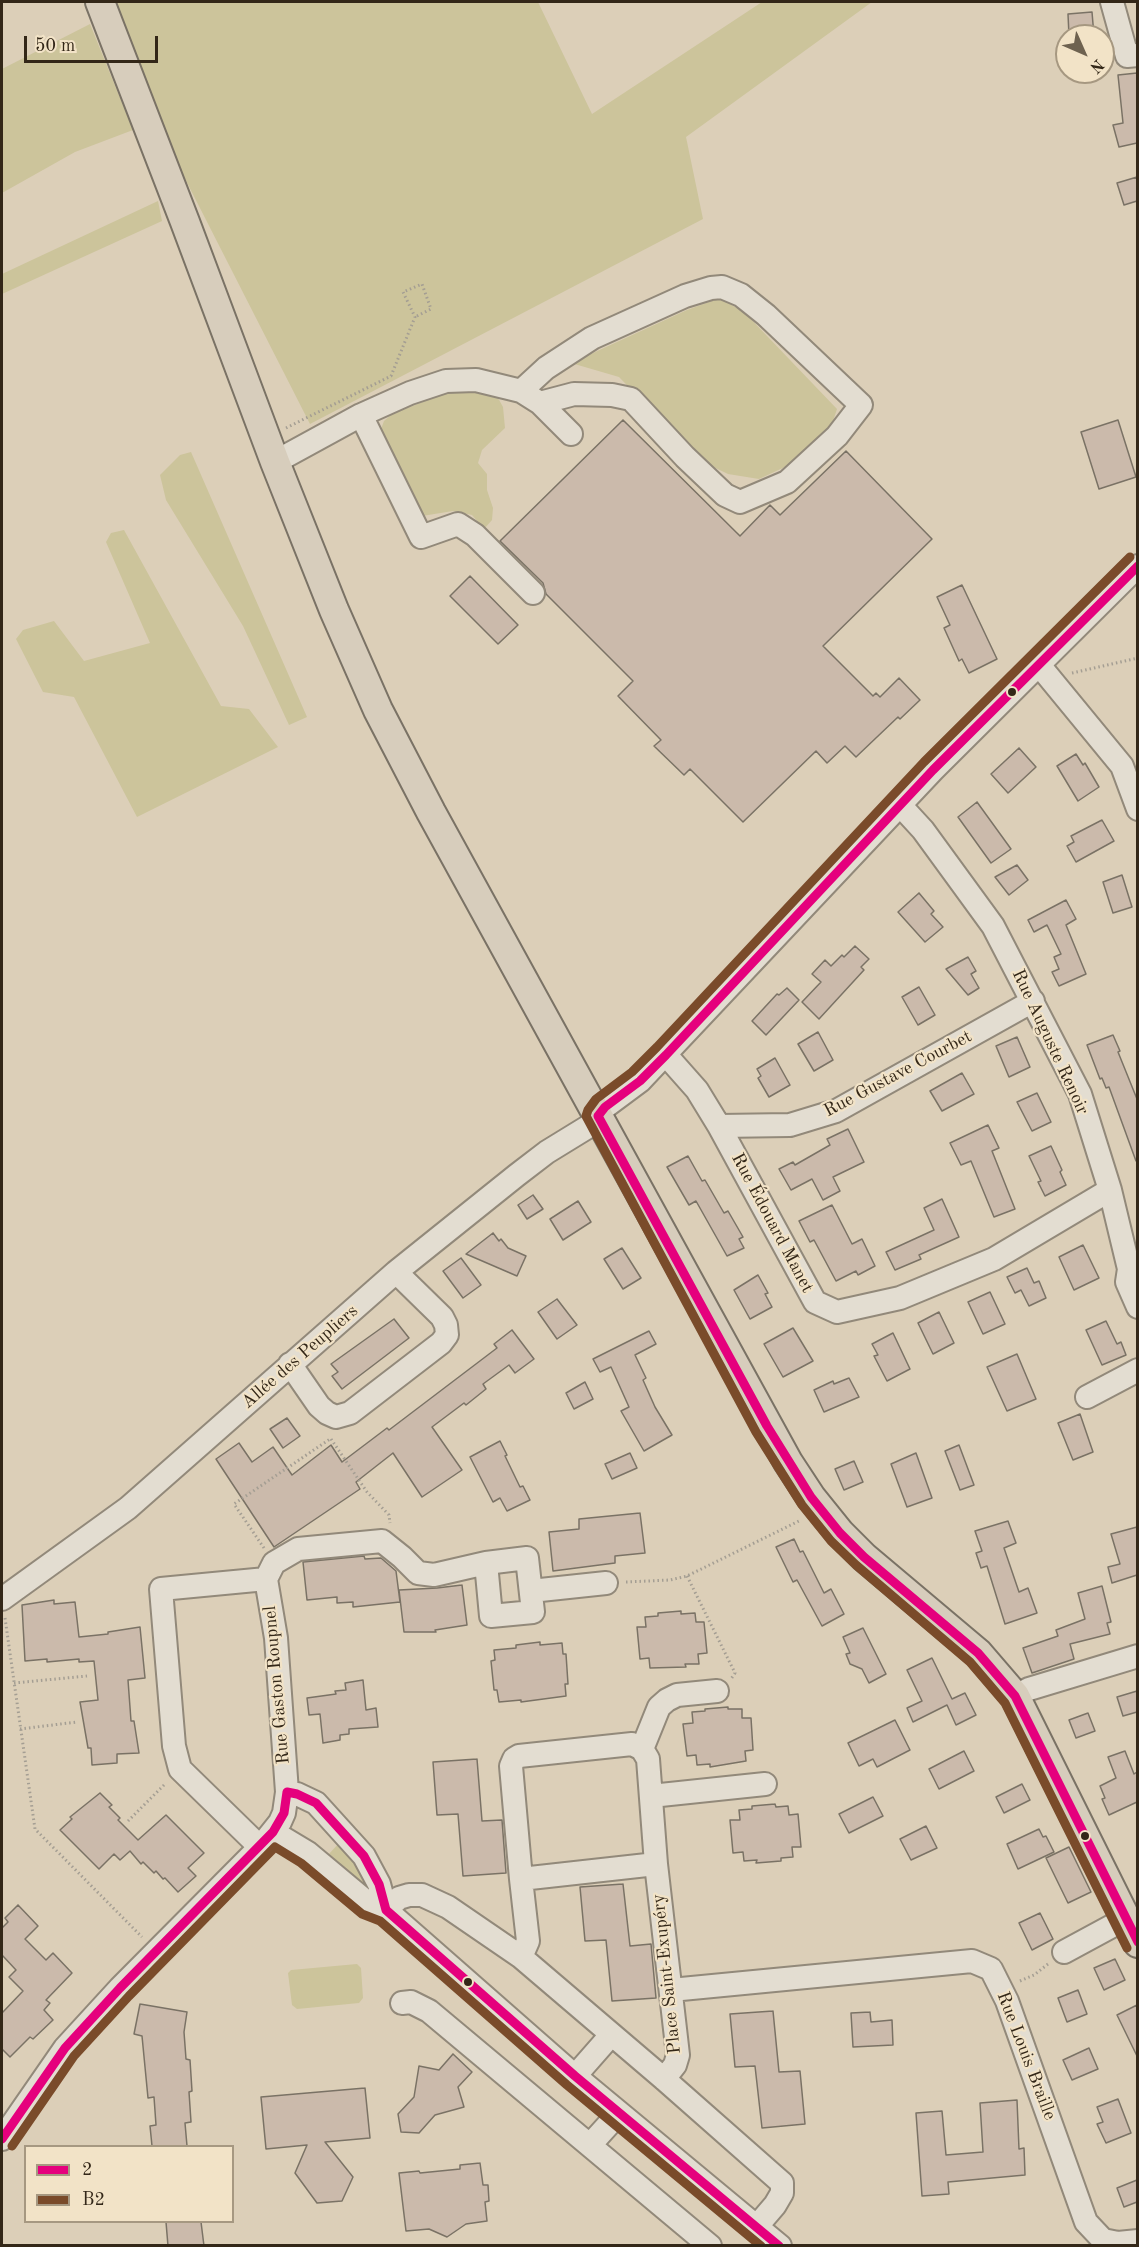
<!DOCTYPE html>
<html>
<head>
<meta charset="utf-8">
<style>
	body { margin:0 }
	#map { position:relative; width:1139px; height:2247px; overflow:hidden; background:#dccfb8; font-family:"Old Standard TT",serif }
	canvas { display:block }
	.frame { position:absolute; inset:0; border:3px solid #332718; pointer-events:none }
	.legend { position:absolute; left:24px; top:2145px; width:210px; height:78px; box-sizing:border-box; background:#f2e3c7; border:2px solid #a69881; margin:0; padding:8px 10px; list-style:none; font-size:18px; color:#332718 }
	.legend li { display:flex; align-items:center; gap:12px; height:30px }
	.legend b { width:30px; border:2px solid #a69881 }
	.north { position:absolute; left:1055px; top:24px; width:60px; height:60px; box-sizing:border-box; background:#f2e3c7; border:2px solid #a69881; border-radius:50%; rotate:135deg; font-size:16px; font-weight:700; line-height:24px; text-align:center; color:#332718 }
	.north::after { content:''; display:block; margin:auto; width:21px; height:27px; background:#6e6250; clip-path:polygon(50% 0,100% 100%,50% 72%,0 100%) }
	.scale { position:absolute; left:24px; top:36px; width:134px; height:27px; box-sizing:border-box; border:3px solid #332718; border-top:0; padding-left:8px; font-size:18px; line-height:21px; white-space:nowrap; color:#332718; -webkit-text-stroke:4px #f2e3c7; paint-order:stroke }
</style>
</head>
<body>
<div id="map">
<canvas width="1139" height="2247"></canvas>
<div class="frame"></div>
<ul class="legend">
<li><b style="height:8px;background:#e5007d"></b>2</li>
<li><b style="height:8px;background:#7a4b2a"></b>B2</li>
</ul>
<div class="north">N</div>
<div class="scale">50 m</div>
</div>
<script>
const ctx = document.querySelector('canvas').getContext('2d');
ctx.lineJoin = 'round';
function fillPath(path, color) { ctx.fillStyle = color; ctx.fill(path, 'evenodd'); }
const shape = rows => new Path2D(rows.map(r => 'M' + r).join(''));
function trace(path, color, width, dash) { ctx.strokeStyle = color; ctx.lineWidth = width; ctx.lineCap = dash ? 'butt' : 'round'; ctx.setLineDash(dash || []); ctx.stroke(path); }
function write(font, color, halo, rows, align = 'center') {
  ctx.font = font + ' "Old Standard TT",serif'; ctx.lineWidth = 4.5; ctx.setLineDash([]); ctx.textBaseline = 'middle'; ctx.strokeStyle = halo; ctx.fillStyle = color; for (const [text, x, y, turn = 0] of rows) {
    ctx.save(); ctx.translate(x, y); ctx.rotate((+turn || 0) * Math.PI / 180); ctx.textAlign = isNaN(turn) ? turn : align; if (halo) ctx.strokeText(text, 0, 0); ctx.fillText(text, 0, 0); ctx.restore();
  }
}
fillPath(shape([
	[95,2,538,2,592,114,762,2,872,2,686,137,703,219,310,424],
	[90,24,133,130,75,152,2,193,2,69],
	[158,201,162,221,2,294,2,274],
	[720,298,745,313,837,409,832,424,812,444,787,466,759,479,728,474,701,461,619,377,571,363,687,310],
	[456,389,472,389,488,393,498,398,503,407,505,428,482,450,478,463,487,474,487,490,493,508,492,520,484,529,472,515,453,511,422,516,380,432,384,421,392,414],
	[191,452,307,717,289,725,243,626,166,500,160,475,180,455],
	[124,530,221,706,249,709,278,747,137,817,74,697,43,692,16,639,23,630,54,621,84,661,150,643,106,542,111,533],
	[341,1841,368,1876,366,1883,361,1883,328,1855],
	[357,1964,361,1968,363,1998,359,2003,297,2009,292,2005,288,1973,291,1970]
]), '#ccc49b');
const building = shape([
	[1092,12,1094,36,1069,36,1068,14,1092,12],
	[1137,73,1137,143,1119,147,1113,125,1123,123,1118,75,1137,73],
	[1137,177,1137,201,1124,205,1117,183,1137,177],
	[623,420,740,536,770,505,780,515,846,451,932,539,823,646,873,696,876,693,880,697,899,678,920,700,900,719,898,717,856,757,845,746,827,763,816,751,743,822,690,769,684,775,654,746,661,740,618,696,633,681,546,594,543,583,500,541,623,420],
	[1118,420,1136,477,1099,489,1081,432,1118,420],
	[470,576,518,625,498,644,450,596,470,576],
	[962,585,997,659,969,673,962,659,959,661,944,628,950,625,937,597,962,585],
	[1019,748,1036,767,1008,793,991,774,1019,748],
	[1076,754,1083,765,1085,763,1099,787,1078,801,1057,766,1076,754],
	[977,802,1011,849,991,863,958,817,977,802],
	[1102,820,1114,841,1076,862,1067,846,1074,842,1071,836,1102,820],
	[1017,865,1028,880,1009,895,995,877,1017,865],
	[1122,875,1132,907,1113,913,1103,882,1122,875],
	[919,893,934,911,931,914,943,927,925,942,898,912,919,893],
	[1066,900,1076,919,1066,925,1086,974,1059,986,1052,972,1059,969,1054,957,1061,954,1047,925,1034,932,1028,920,1066,900],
	[855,946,869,959,861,967,864,970,819,1019,802,1002,821,982,812,974,825,960,831,966,842,955,844,957,855,946],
	[968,957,976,971,971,974,979,988,968,995,946,969,968,957],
	[919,987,935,1015,918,1025,902,997,919,987],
	[787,988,799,1000,766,1035,752,1021,777,994,779,995,787,988],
	[818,1032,833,1060,814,1071,798,1044,818,1032],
	[1113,1035,1120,1051,1118,1052,1137,1099,1137,1161,1136,1161,1109,1087,1106,1088,1102,1078,1100,1079,1087,1045,1113,1035],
	[1017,1037,1030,1067,1009,1077,996,1046,1017,1037],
	[775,1058,790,1085,769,1097,758,1078,761,1076,757,1069,775,1058],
	[962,1073,974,1094,942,1111,930,1091,962,1073],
	[1037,1093,1051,1122,1032,1131,1017,1102,1037,1093],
	[988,1125,999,1148,992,1151,1015,1209,994,1217,971,1161,961,1165,950,1143,988,1125],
	[848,1129,864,1162,833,1177,840,1191,823,1200,812,1179,791,1190,779,1169,793,1162,795,1165,830,1145,827,1139,848,1129],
	[1051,1146,1062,1170,1060,1172,1066,1185,1045,1196,1038,1182,1041,1181,1029,1156,1051,1146],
	[688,1156,702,1181,705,1180,724,1213,728,1211,743,1237,739,1239,744,1248,727,1256,696,1201,689,1205,667,1167,688,1156],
	[533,1195,543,1209,527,1219,518,1205,533,1195],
	[942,1199,959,1237,919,1255,921,1259,895,1270,886,1252,934,1230,924,1208,942,1199],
	[578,1201,591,1222,563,1240,550,1219,578,1201],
	[832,1205,852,1244,862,1239,875,1266,858,1275,856,1271,836,1281,814,1240,810,1242,799,1221,832,1205],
	[493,1233,499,1241,501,1239,508,1248,526,1256,517,1276,466,1254,493,1233],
	[1083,1245,1099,1278,1074,1290,1059,1257,1083,1245],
	[622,1248,641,1278,623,1289,604,1259,622,1248],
	[461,1258,481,1285,463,1298,443,1271,461,1258],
	[1027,1268,1034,1283,1039,1281,1046,1298,1029,1306,1021,1290,1015,1293,1007,1277,1027,1268],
	[758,1275,768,1293,765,1294,772,1307,750,1319,734,1290,758,1275],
	[990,1292,1005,1324,983,1334,968,1302,990,1292],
	[557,1299,577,1325,557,1339,538,1312,557,1299],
	[939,1312,954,1343,933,1354,918,1323,939,1312],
	[394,1319,409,1338,342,1389,332,1376,338,1372,331,1364,394,1319],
	[1106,1321,1117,1344,1121,1342,1126,1355,1102,1365,1086,1330,1106,1321],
	[793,1328,813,1361,783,1377,764,1344,793,1328],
	[512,1330,534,1359,515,1373,509,1365,483,1384,486,1389,466,1405,464,1403,432,1427,462,1470,422,1497,393,1453,356,1482,360,1489,274,1547,216,1459,239,1443,252,1462,273,1447,292,1475,331,1445,342,1462,387,1428,389,1430,497,1348,494,1344,512,1330],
	[649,1331,656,1344,635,1355,646,1378,643,1380,655,1407,672,1435,644,1451,621,1411,629,1407,611,1367,600,1372,593,1359,649,1331],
	[893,1333,910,1369,887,1381,874,1356,878,1355,872,1344,893,1333],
	[1017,1354,1036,1399,1007,1411,987,1367,1017,1354],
	[849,1378,859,1397,824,1412,814,1390,833,1381,834,1384,849,1378],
	[585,1382,593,1399,574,1409,566,1393,585,1382],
	[1080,1414,1093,1452,1073,1460,1058,1423,1080,1414],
	[287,1418,300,1436,283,1448,270,1429,287,1418],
	[500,1441,507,1455,505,1456,520,1487,523,1486,530,1500,507,1511,500,1498,493,1502,470,1457,500,1441],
	[959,1445,974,1485,960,1490,945,1451,959,1445],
	[630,1453,637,1468,612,1479,605,1464,630,1453],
	[916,1453,932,1498,907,1507,891,1464,916,1453],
	[854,1461,863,1482,844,1490,835,1469,854,1461],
	[640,1513,645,1553,615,1556,615,1563,553,1571,549,1532,579,1529,579,1519,640,1513],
	[1008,1521,1016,1543,1004,1548,1019,1592,1028,1588,1037,1613,1005,1624,987,1566,981,1568,976,1553,982,1551,975,1531,1008,1521],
	[1137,1527,1137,1575,1112,1583,1108,1567,1120,1564,1111,1534,1137,1527],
	[794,1539,800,1552,803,1551,824,1593,831,1589,844,1614,822,1626,797,1580,793,1582,776,1547,794,1539],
	[364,1556,365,1559,381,1558,396,1571,400,1602,353,1607,353,1602,337,1603,337,1597,307,1600,303,1562,364,1556],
	[462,1585,467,1625,435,1630,436,1632,404,1632,399,1590,437,1588,462,1585],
	[1102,1586,1111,1622,1107,1623,1110,1634,1070,1644,1074,1659,1032,1673,1023,1648,1058,1636,1056,1630,1085,1619,1078,1593,1102,1586],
	[54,1600,54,1604,75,1602,79,1637,108,1634,108,1632,140,1627,145,1678,128,1680,131,1721,134,1721,139,1753,117,1754,117,1763,92,1765,91,1748,88,1748,80,1702,98,1700,94,1661,79,1662,79,1659,47,1662,47,1659,25,1661,22,1605,54,1600],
	[681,1611,681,1614,695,1613,696,1622,704,1622,707,1653,698,1654,699,1664,685,1664,686,1667,650,1668,649,1658,640,1659,637,1627,646,1627,645,1617,658,1616,658,1613,681,1611],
	[863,1628,886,1674,869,1683,862,1669,850,1664,846,1654,850,1653,843,1637,863,1628],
	[540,1642,540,1645,562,1643,563,1654,566,1654,568,1684,565,1684,566,1696,521,1702,521,1700,499,1702,497,1690,494,1690,491,1661,495,1660,494,1650,516,1648,516,1645,540,1642],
	[932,1658,952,1699,965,1693,976,1715,956,1725,947,1705,913,1722,907,1708,922,1701,907,1670,932,1658],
	[363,1680,366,1710,376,1708,378,1727,349,1729,349,1734,340,1735,340,1740,323,1743,320,1714,309,1715,307,1698,336,1694,335,1691,346,1690,345,1683,363,1680],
	[1137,1691,1137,1712,1123,1716,1117,1697,1137,1691],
	[728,1707,728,1709,742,1709,742,1718,751,1718,753,1750,745,1751,746,1761,710,1767,710,1764,697,1765,696,1755,687,1756,683,1724,693,1723,692,1712,705,1711,705,1709,728,1707],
	[1088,1713,1095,1731,1076,1738,1069,1720,1088,1713],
	[895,1720,910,1750,877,1767,873,1759,859,1766,848,1743,895,1720],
	[964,1751,974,1771,939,1789,929,1769,964,1751],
	[1125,1751,1134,1774,1137,1772,1137,1802,1109,1815,1102,1799,1105,1798,1100,1786,1116,1778,1108,1757,1125,1751],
	[477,1759,482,1821,502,1820,506,1873,463,1876,458,1814,437,1815,433,1762,477,1759],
	[1022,1784,1030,1800,1004,1813,996,1797,1022,1784],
	[100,1793,112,1805,109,1807,120,1818,118,1820,138,1840,166,1815,204,1853,188,1868,196,1876,178,1892,165,1878,163,1879,156,1871,154,1873,143,1862,141,1864,130,1851,120,1860,114,1854,99,1869,60,1830,72,1819,70,1817,100,1793],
	[873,1797,883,1816,849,1833,839,1814,873,1797],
	[775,1804,776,1807,788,1806,789,1815,798,1814,801,1847,792,1847,793,1857,781,1858,781,1861,756,1863,757,1860,744,1861,743,1852,733,1853,730,1820,740,1820,739,1810,752,1809,752,1806,775,1804],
	[926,1826,937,1848,911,1860,900,1839,926,1826],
	[1039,1829,1043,1837,1046,1836,1054,1852,1018,1869,1007,1844,1039,1829],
	[1069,1847,1091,1892,1068,1903,1046,1858,1069,1847],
	[623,1884,630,1946,651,1944,656,1998,612,2001,606,1940,585,1941,580,1887,623,1884],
	[18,1905,38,1926,25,1939,46,1960,53,1953,72,1973,46,2000,50,2003,44,2010,53,2020,33,2039,30,2037,10,2057,2,2049,2,2013,23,1991,9,1977,16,1970,2,1955,2,1928,8,1922,5,1918,18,1905],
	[1040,1913,1053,1939,1032,1950,1019,1923,1040,1913],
	[1115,1959,1125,1980,1104,1990,1094,1968,1115,1959],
	[1078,1990,1087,2014,1067,2022,1058,1998,1078,1990],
	[140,2004,187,2012,184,2032,186,2059,190,2060,192,2091,189,2092,191,2122,185,2123,187,2146,152,2146,150,2126,156,2125,154,2097,148,2098,142,2036,134,2034,140,2004],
	[1137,2005,1137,2056,1117,2015,1137,2005],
	[773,2011,779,2072,800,2071,805,2124,762,2128,755,2066,735,2067,730,2014,773,2011],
	[870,2012,871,2022,892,2020,893,2045,853,2047,851,2013,870,2012],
	[1089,2048,1098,2069,1072,2080,1063,2060,1089,2048],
	[453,2054,472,2072,458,2087,464,2107,435,2115,419,2133,401,2132,398,2114,414,2097,419,2066,439,2070,453,2054],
	[365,2088,370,2138,325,2142,353,2177,342,2201,317,2203,295,2173,307,2145,266,2149,261,2097,365,2088],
	[1118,2099,1131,2133,1106,2143,1097,2124,1103,2122,1097,2107,1118,2099],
	[1017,2100,1019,2149,1024,2148,1025,2175,948,2182,949,2194,922,2196,916,2113,942,2111,946,2155,983,2152,980,2103,1017,2100],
	[480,2163,483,2185,488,2185,489,2201,485,2202,487,2221,466,2224,447,2237,429,2229,406,2231,399,2173,419,2171,420,2173,460,2169,460,2165,480,2163],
	[1137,2180,1137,2202,1124,2207,1117,2188,1137,2180],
	[166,2222,201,2222,204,2246,168,2246,166,2222]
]);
fillPath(building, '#cbbaab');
trace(building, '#7a7265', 1.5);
const minor = shape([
	[1112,2,1127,56,1138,55],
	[521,391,546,368,592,338,685,296,711,288,722,287,741,295,766,315,861,405,837,436,787,482,740,502,725,495,685,457,631,399,612,395,574,394,540,403],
	[361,415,410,393,446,381,476,380,521,391,540,403,571,434],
	[275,462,361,415,421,537,458,524,475,535,533,593],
	[1039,665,1122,766,1138,809],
	[900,805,923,830,993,926,1080,1094,1110,1190,1129,1269,1127,1282,1138,1307],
	[666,1055,697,1090,719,1126,815,1302,837,1312,900,1298,994,1259,1110,1190],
	[719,1126,790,1125,836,1111,1033,1001],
	[290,1364,319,1406,327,1413,336,1417,350,1413,441,1343,447,1335,446,1325,442,1317,396,1272],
	[1087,1397,1138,1370],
	[266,1579,274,1563,298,1549,382,1541,402,1557,418,1573,434,1575,486,1563,527,1558,533,1612,491,1616,486,1563],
	[531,1591,606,1583],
	[2,1599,128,1508,396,1272,517,1175,547,1152,591,1125,605,1107,640,1081,933,770,1138,566],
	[1015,1696,1029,1689,1138,1656],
	[642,1749,659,1707,667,1700,677,1695,717,1691],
	[287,1792,297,1794,316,1803,364,1856,379,1884,386,1910],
	[651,1796,765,1784],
	[273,1832,308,1853,369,1904,386,1910,575,2076,780,2246],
	[260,1847,180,1769,174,1746,161,1589,266,1579],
	[521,1879,511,1766,514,1759,519,1756,632,1744,642,1749,648,1759,656,1864,678,2055,675,2065,664,2079],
	[386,1910,399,1898,409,1895,422,1895,448,1907,521,1957,664,2079,782,2183,782,2193,775,2205,757,2226],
	[1064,1952,1125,1919],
	[521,1957,528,1941,521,1879,656,1864],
	[671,1990,972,1961,991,1969,1007,2001,1086,2222,1103,2240,1118,2243,1138,2241],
	[402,2003,411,2002,429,2011,710,2246],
	[575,2076,611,2035],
	[2,2139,65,2048,120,1988,260,1847,280,1822,284,1813,287,1792,276,1638,266,1579],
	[590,2145,619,2113]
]);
const major = shape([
	[100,2,185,222,275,462,334,610,378,710,431,812,788,1462,811,1497,840,1533,864,1557,978,1653,1015,1696,1138,1943]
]);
trace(minor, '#92897a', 26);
trace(major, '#7a7265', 32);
trace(shape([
	[286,428,391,376,415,317,403,292,422,284,431,309,415,317],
	[1072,673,1138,658],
	[331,1439,367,1492,389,1515,390,1523],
	[264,1548,234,1504,330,1439],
	[687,1576,735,1673,731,1679],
	[626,1582,670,1580,687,1576,801,1520],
	[5,1618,35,1829,142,1937],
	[14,1683,87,1676],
	[20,1729,77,1722],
	[128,1821,166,1783],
	[1020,1981,1034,1975,1048,1964]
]), '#a49e93', 3, [1.5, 3]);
trace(minor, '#e3ddd1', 22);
trace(major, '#d7cdbc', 28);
trace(shape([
	[598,1116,767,1426,811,1497,840,1533,864,1557,978,1653,1015,1696,1138,1942],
	[598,1116,605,1107,640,1081,666,1055,933,770,1138,566],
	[2,2139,65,2048,120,1988,273,1832,284,1813,287,1792,297,1794,316,1803,364,1856,379,1884,386,1910,575,2076,779,2246]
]), '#e5007d', 9);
trace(shape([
	[1127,1948,1005,1703,970,1662,856,1565,831,1541,802,1505,756,1432,586,1116,588,1110,596,1099,632,1072,657,1047,924,762,1130,557],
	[12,2146,74,2056,129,1996,275,1847,301,1863,362,1914,380,1921,567,2085,761,2246]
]), '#7a4b2a', 9);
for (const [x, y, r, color] of [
	[1012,692,5,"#332718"],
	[1085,1836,5,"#332718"],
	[468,1982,5,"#332718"]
]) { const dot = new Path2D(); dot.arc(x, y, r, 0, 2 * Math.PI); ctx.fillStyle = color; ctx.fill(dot); trace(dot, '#f2e3c7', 2); }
write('18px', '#332718', '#f2e3c7', [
	["Rue Auguste Renoir",1050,1042,65],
	["Rue Gustave Courbet",898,1074,-28],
	["Rue Édouard Manet",772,1223,62],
	["Allée des Peupliers",300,1357,-41],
	["Rue Gaston Roupnel",277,1685,-95],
	["Place Saint-Exupéry",667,1974,-96],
	["Rue Louis Braille",1026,2056,69]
]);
</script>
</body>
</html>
